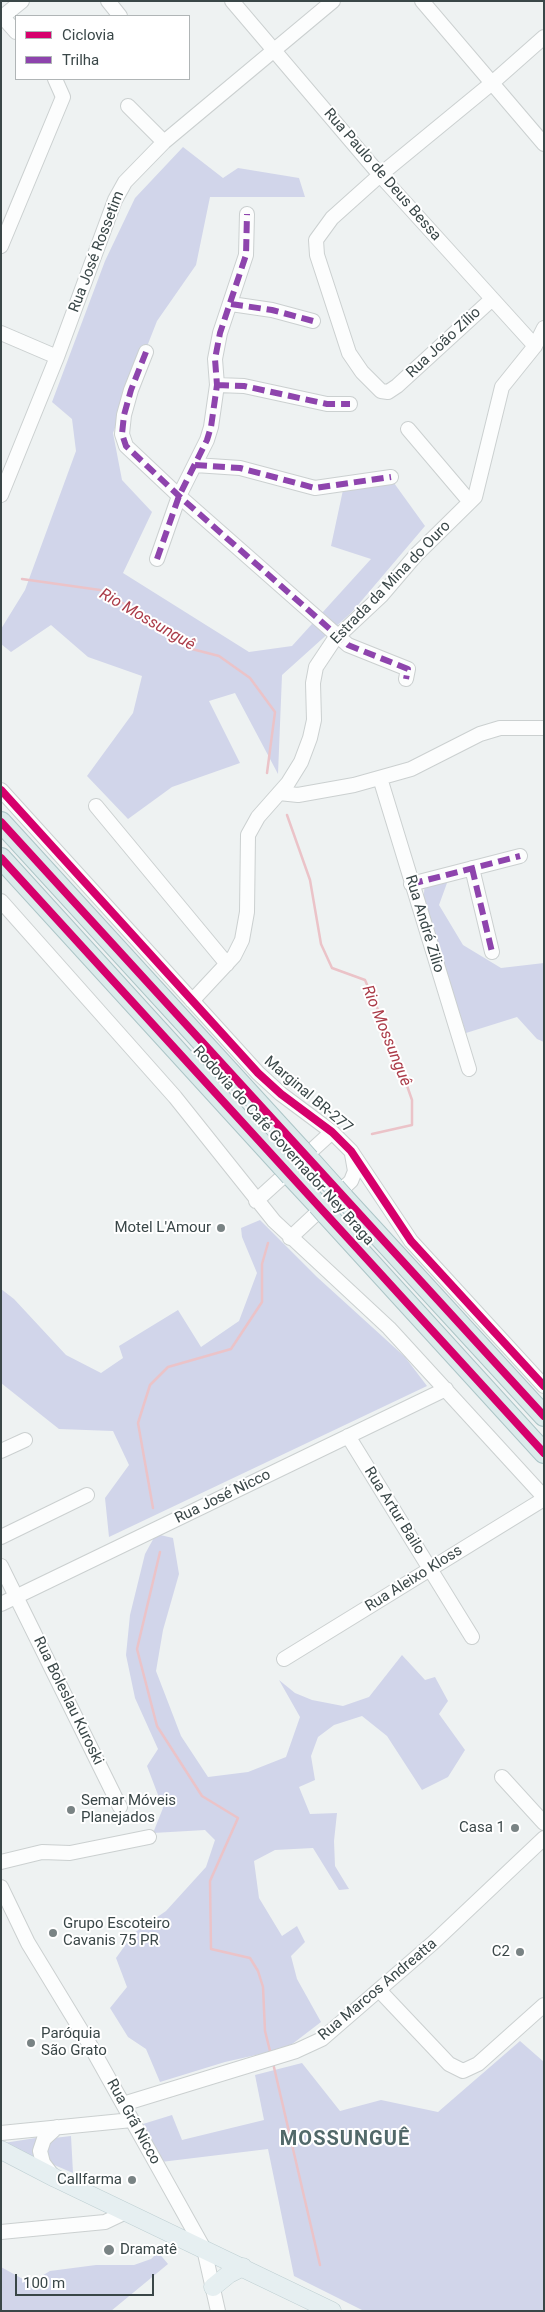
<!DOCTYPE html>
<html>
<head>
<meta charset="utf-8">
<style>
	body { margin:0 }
	#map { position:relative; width:545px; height:2312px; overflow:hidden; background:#eef2f2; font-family:Roboto,sans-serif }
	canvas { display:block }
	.frame { position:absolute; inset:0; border:2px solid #3a4748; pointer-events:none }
	.legend { position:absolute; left:15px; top:15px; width:175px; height:65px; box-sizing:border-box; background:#fff; border:1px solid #b0b5b6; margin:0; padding:6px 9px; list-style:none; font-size:15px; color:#3a4748 }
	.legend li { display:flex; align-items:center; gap:10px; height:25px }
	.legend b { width:25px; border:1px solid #b0b5b6 }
	.scale { position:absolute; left:15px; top:2274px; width:139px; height:22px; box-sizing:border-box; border:2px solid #3a4748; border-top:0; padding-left:6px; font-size:15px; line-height:18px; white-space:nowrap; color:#3a4748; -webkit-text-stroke:4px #fff; paint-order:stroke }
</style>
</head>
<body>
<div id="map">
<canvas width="545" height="2312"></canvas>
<div class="frame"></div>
<ul class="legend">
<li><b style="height:6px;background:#d6006c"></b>Ciclovia</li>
<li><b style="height:6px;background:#8e44ad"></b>Trilha</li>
</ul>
<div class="scale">100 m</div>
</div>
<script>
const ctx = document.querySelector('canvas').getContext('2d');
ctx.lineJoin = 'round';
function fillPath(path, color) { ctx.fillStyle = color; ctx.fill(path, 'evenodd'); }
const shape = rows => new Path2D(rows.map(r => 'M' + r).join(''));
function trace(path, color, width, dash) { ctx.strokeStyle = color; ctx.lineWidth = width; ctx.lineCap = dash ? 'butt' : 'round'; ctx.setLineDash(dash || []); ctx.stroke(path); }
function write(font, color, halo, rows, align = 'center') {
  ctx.font = font + ' Roboto,sans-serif'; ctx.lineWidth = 4; ctx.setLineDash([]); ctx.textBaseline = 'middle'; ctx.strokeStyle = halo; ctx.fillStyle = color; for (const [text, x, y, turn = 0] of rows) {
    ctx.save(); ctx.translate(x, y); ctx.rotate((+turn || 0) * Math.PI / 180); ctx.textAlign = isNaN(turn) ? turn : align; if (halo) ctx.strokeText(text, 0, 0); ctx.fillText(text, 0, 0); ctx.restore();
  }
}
fillPath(shape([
	[183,147,223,178,238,168,299,178,305,197,210,197,196,265,157,321,113,433,122,480,152,512,123,573,249,652,292,646,371,559,331,546,343,490,394,483,425,526,352,612,282,675,278,774,235,693,209,701,240,763,172,787,128,819,87,776,133,713,142,676,88,657,51,625,11,652,1,644,1,629,25,590,76,451,72,419,52,402,105,261,135,198],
	[425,882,447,883,439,905,463,945,501,968,544,963,544,1042,537,1039,517,1017,466,1033,423,904],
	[260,1220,317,1277,405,1357,427,1386,109,1537,105,1498,129,1465,113,1431,59,1429,1,1383,1,1289,14,1299,66,1355,101,1373,123,1358,119,1346,178,1310,201,1347,239,1321,257,1273,242,1237,241,1228],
	[156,1534,173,1538,179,1574,163,1630,156,1671,181,1736,208,1777,248,1772,286,1757,300,1717,279,1680,295,1693,312,1700,343,1706,369,1697,402,1655,425,1680,435,1677,448,1701,439,1714,465,1750,448,1777,422,1790,387,1736,362,1716,334,1725,318,1737,311,1756,315,1780,299,1787,310,1814,337,1813,334,1841,335,1866,349,1889,339,1890,313,1848,275,1850,254,1861,259,1898,282,1936,297,1926,305,1942,291,1956,297,1979,321,2022,287,2048,225,2062,160,2082,146,2049,128,2037,110,2008,127,1987,116,1958,134,1933,166,1911,206,1867,215,1840,205,1830,153,1833,163,1808,147,1766,158,1749,135,1698,126,1655,130,1615,145,1554],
	[520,2041,544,2062,544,2311,364,2311,294,2276,268,2149,161,2162,143,2124,172,2115,182,2140,264,2120,255,2075,302,2063,340,2111,381,2100,438,2112],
	[71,2136,73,2173,52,2164,46,2158,45,2147,54,2138],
	[42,2137,37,2161,4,2143],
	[158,2252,168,2264,111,2311,1,2311,1,2267,30,2283,50,2271,96,2265,134,2265,151,2259]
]), '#d1d5ea');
trace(shape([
	[22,579,100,590,152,620,192,649,219,656,250,678,275,712,267,773],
	[287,815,310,880,321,944,332,968,365,980,390,1037,412,1100,412,1125,372,1134],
	[153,1508,138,1423,150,1385,168,1367,231,1349,262,1302,262,1264,268,1243],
	[160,1552,137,1649,157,1726,202,1796,238,1818,210,1881,211,1949,250,1958,258,1971,263,1987,265,2031,271,2055],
	[273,2063,320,2265]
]), '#ebc3c8', 2.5);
const minor = shape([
	[108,1,120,16],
	[232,1,380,175,535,346],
	[422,1,544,144],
	[1,15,16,32],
	[1,18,22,1],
	[128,106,164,142],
	[1,246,63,97,55,79],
	[491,300,397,386,388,392,381,391,362,372,349,353,317,255,316,240,332,218,380,175,492,83,544,37],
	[231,304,272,310,313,321],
	[1,333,57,357],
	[146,352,131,390,124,415,122,434,126,446,179,496,348,645,408,669,406,679],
	[217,385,244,386,327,404,350,404],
	[408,429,470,502],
	[195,465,240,468,315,488,391,477],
	[1,495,57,357,115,200,125,182,164,142,333,1],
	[157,559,179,496,207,440,211,427,217,385,215,359,220,333,246,255,247,214],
	[380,778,469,1069],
	[1,790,258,1073,281,1094,332,1132,351,1151,411,1241,544,1386],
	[279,793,298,795,354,785,411,769,480,734,500,728,544,728],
	[96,806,227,964],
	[472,868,492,952],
	[411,884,520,856],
	[1,901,175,1097,274,1221,389,1328,544,1497],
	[192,1001,234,956,242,940,247,912,248,835,258,817,288,783,301,762,310,738,314,720,313,683,316,667,334,640,381,596,416,555,475,497,502,387,535,346,544,328],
	[256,1201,332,1132],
	[290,1238,351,1181,355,1171,352,1154],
	[348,1436,472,1637],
	[1,1451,25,1440],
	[1,1537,87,1495],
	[1,1566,120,1807],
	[1,1604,446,1389],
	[284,1659,544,1499],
	[502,1777,544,1823],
	[1,1862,42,1852,70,1853,149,1837],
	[1,1887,28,1943,90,2045,204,2249,218,2311],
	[379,1990,449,2064,463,2071,478,2064,544,2005],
	[123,2104,296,2051,322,2039,434,1942,544,1838],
	[1,2133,132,2120],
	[53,2176,43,2163,40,2151,44,2139,57,2127],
	[1,2232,105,2222,126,2212]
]);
const major = shape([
	[1,2150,55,2178,332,2311],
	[213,2287,229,2274,243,2267]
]);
const highway = shape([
	[1,822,301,1150],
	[1,858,282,1166],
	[309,1159,335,1188],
	[291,1176,318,1205],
	[343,1197,544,1416],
	[326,1214,544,1453]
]);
trace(minor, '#cbd0d0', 16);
trace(major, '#becfd2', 19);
trace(highway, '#acc5c7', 22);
trace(minor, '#fcfdfd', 14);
trace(major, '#e6eff1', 18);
trace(highway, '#dceaeb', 20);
const highwayBridge = shape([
	[301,1150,309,1159],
	[282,1166,291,1176],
	[335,1188,343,1197],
	[318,1205,326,1214]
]);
trace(highwayBridge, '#acc5c7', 22, []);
trace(highwayBridge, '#dceaeb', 20);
trace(shape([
	[231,304,272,310,313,321],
	[146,352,131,390,124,415,122,434,126,446,179,496,348,645,408,669,406,679],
	[217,385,244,386,327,404,350,404],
	[195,465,240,468,315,488,391,477],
	[157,559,179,496,207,440,211,427,217,385,215,359,220,333,246,255,247,214],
	[472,868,492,952],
	[411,884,520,856]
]), '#8e44ad', 6, [12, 6]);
trace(shape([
	[1,790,258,1073,281,1094,332,1132,351,1151,411,1241,544,1386],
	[1,822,544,1416],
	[1,858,544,1453]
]), '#d6006c', 8);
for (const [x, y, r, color] of [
	[221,1228,5,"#798384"],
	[71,1810,5,"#798384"],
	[515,1828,5,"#798384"],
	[53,1933,5,"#798384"],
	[520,1952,5,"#798384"],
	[31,2043,5,"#798384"],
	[132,2180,5,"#798384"],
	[109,2250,6,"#798384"]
]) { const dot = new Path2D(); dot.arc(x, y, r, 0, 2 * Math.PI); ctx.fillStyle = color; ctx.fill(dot); trace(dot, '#fff', 2); }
write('15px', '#3a4748', '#fff', [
	["Rua Paulo de Deus Bessa",382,175,49],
	["Rua José Rossetim",97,252,-69],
	["Rua João Zílio",444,343,-43],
	["Estrada da Mina do Ouro",391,583,-46],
	["Rua André Zilio",424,924,73],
	["Marginal BR-277",308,1095,40],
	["Rodovia do Café Governador Ney Braga",283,1146,48],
	["Rua José Nicco",223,1497,-26],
	["Rua Artur Bailo",394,1511,58],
	["Rua Aleixo Kloss",414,1579,-32],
	["Rua Boleslau Kuroski",68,1701,64],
	["Rua Marcos Andreatta",378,1990,-40],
	["Rua Grã Nicco",133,2122,61]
]);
write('15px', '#3a4748', '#fff', [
	["Motel L'Amour",211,1228],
	["Semar Móveis",81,1801,"left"],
	["Planejados",81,1818,"left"],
	["Casa 1",505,1828],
	["Grupo Escoteiro",63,1924,"left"],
	["Cavanis 75 PR",63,1941,"left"],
	["C2",510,1952],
	["Paróquia",41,2034,"left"],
	["São Grato",41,2051,"left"],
	["Callfarma",122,2180],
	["Dramatê",120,2250,"left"]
], 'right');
write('italic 16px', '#ab3c49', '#fff', [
	["Rio Mossunguê",147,620,30],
	["Rio Mossunguê",386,1036,68]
]);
ctx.letterSpacing = '1px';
write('bold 20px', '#52696a', '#fff', [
	["MOSSUNGUÊ",345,2140]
]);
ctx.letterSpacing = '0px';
</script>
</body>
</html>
